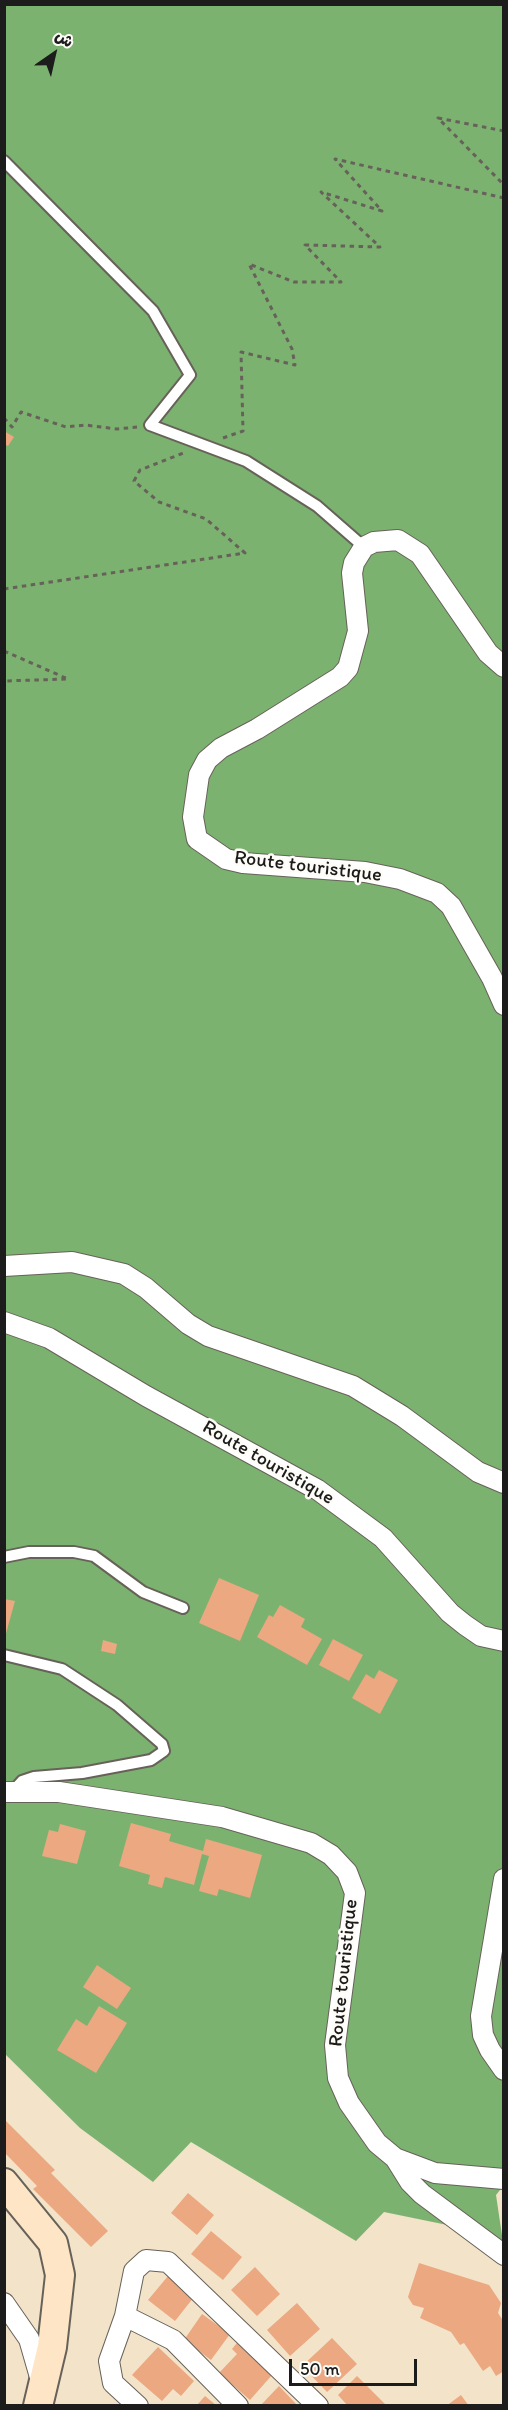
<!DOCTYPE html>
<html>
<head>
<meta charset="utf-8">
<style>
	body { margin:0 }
	#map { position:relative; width:508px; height:2410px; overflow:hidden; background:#f3e3c9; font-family:Itim,"Playpen Sans Arabic",sans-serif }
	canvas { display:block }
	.frame { position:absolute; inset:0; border:6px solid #1c1c1c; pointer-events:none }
	.north { position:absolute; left:24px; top:24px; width:60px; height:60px; -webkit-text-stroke:4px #fdfcf7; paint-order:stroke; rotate:34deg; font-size:16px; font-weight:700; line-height:24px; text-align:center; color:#1c1c1c }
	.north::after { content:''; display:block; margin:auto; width:21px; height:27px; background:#1c1c1c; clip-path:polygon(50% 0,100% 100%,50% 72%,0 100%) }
	.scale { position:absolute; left:289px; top:2359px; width:128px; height:27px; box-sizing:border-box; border:3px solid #1c1c1c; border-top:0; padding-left:8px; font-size:18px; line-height:21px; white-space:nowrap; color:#1c1c1c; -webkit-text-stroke:4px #fdfcf7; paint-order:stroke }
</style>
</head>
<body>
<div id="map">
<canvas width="508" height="2410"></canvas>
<div class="frame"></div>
<div class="north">ش</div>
<div class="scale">50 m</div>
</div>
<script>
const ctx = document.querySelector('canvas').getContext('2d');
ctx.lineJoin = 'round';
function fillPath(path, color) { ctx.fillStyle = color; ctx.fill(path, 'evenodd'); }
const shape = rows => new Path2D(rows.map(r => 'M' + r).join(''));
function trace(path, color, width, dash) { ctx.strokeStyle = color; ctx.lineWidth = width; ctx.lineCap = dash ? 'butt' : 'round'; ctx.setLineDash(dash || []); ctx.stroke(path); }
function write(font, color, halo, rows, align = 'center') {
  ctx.font = font + ' Itim,sans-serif'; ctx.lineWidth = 5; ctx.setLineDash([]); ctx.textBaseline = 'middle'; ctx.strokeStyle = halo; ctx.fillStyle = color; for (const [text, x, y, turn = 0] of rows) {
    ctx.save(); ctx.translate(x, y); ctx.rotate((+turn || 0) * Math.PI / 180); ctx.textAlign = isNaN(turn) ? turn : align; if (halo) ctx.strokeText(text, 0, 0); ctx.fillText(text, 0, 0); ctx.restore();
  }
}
fillPath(shape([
	[4,5,503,5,504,2185,496,2195,503,2242,462,2228,384,2212,356,2241,191,2142,153,2182,80,2128,5,2054]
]), '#7cb270');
fillPath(shape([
	[4,431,14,437,8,446,4,444],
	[219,1578,259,1595,240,1641,199,1623],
	[4,1599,15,1601,5,1637,4,1637],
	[280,1605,305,1619,301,1627,322,1639,307,1665,257,1637,269,1615,273,1617],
	[333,1639,363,1655,349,1681,319,1665],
	[103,1640,117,1644,115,1654,101,1651],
	[379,1670,398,1680,380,1714,352,1698,366,1674,374,1679],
	[131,1823,171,1834,169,1841,203,1851,206,1839,262,1855,250,1898,219,1889,217,1896,199,1891,209,1856,202,1854,194,1885,165,1877,162,1888,148,1884,150,1875,119,1866],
	[60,1824,86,1831,77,1864,42,1856,49,1830,58,1832],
	[97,1965,131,1988,117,2009,83,1987],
	[99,2006,127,2023,96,2073,57,2050,76,2019,87,2026],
	[4,2119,55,2170,51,2173,108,2231,91,2247,33,2189,37,2186,4,2152],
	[188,2193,214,2215,197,2235,171,2213],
	[211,2231,242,2257,223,2280,191,2254],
	[419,2263,489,2285,501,2303,498,2313,504,2322,504,2371,496,2376,490,2366,483,2371,464,2343,460,2345,451,2332,420,2318,424,2308,413,2305,408,2297],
	[255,2267,280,2294,257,2316,231,2290],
	[168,2276,194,2297,175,2321,148,2300],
	[297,2303,320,2329,290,2356,267,2330],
	[202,2314,230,2334,211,2360,184,2340],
	[241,2338,247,2344,243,2349,272,2375,250,2400,219,2373,237,2354,232,2349],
	[332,2338,357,2364,327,2392,302,2366],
	[158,2347,194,2381,181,2396,173,2389,162,2401,132,2375],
	[357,2376,387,2406,348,2406,338,2395],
	[279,2386,298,2406,260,2406],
	[461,2395,469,2406,446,2406],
	[205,2396,217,2406,196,2406]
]), '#eca880');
const lane = shape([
	[4,161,153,311,190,375,150,425,246,461,317,506,364,547],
	[4,1557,29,1552,74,1552,94,1556,143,1592,183,1608],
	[4,1655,62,1669,117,1705,162,1744,164,1751,151,1760,82,1773,34,1777,22,1781,12,1792]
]);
const street = shape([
	[504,667,488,653,420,554,398,540,374,542,364,547,354,563,352,573,358,631,348,668,340,677,257,729,221,748,207,760,199,775,193,817,197,839,226,859,243,863,365,872,400,879,437,893,451,906,492,978,504,1005],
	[4,1266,72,1262,124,1274,146,1288,188,1324,208,1336,353,1386,402,1416,478,1472,504,1483],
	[4,1322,49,1338,146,1396,318,1490,383,1538,450,1613,465,1625,481,1636,504,1641],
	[4,1792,59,1792,222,1817,311,1843,331,1855,347,1872,355,1893,335,2045,338,2078,349,2103,377,2143,395,2158,435,2173,504,2179],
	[504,1879,481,2016,483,2035,490,2050,504,2070],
	[395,2158,410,2182,422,2194,504,2255],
	[4,2303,29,2339,42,2384],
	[125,2316,173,2340,238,2406],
	[138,2406,113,2383,109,2361,125,2316,134,2271,146,2260,168,2262,318,2406]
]);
const secondary = shape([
	[4,2183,53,2243,60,2275,52,2347,38,2406]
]);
trace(lane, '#676259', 14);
trace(street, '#676259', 22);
trace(secondary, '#676259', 32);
trace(shape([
	[504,131,438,118,504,185],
	[4,418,12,427,21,412,66,427,85,425,117,429,137,427],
	[223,438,243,431,241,352,295,365,292,349,249,264,294,282,341,282,305,245,380,247,321,192,382,211,335,159,504,198],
	[4,589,245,553,206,519,159,502,134,481,140,470,186,452],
	[4,651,68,679,4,681]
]), '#676259', 3, [4.5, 4.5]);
trace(lane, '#fff', 10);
trace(street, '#fff', 20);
trace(secondary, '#fde5c5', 28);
write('20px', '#1c1c1c', '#fdfcf7', [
	["Route touristique",308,867,7],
	["Route touristique",268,1463,30],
	["Route touristique",344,1973,-84]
]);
</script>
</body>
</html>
